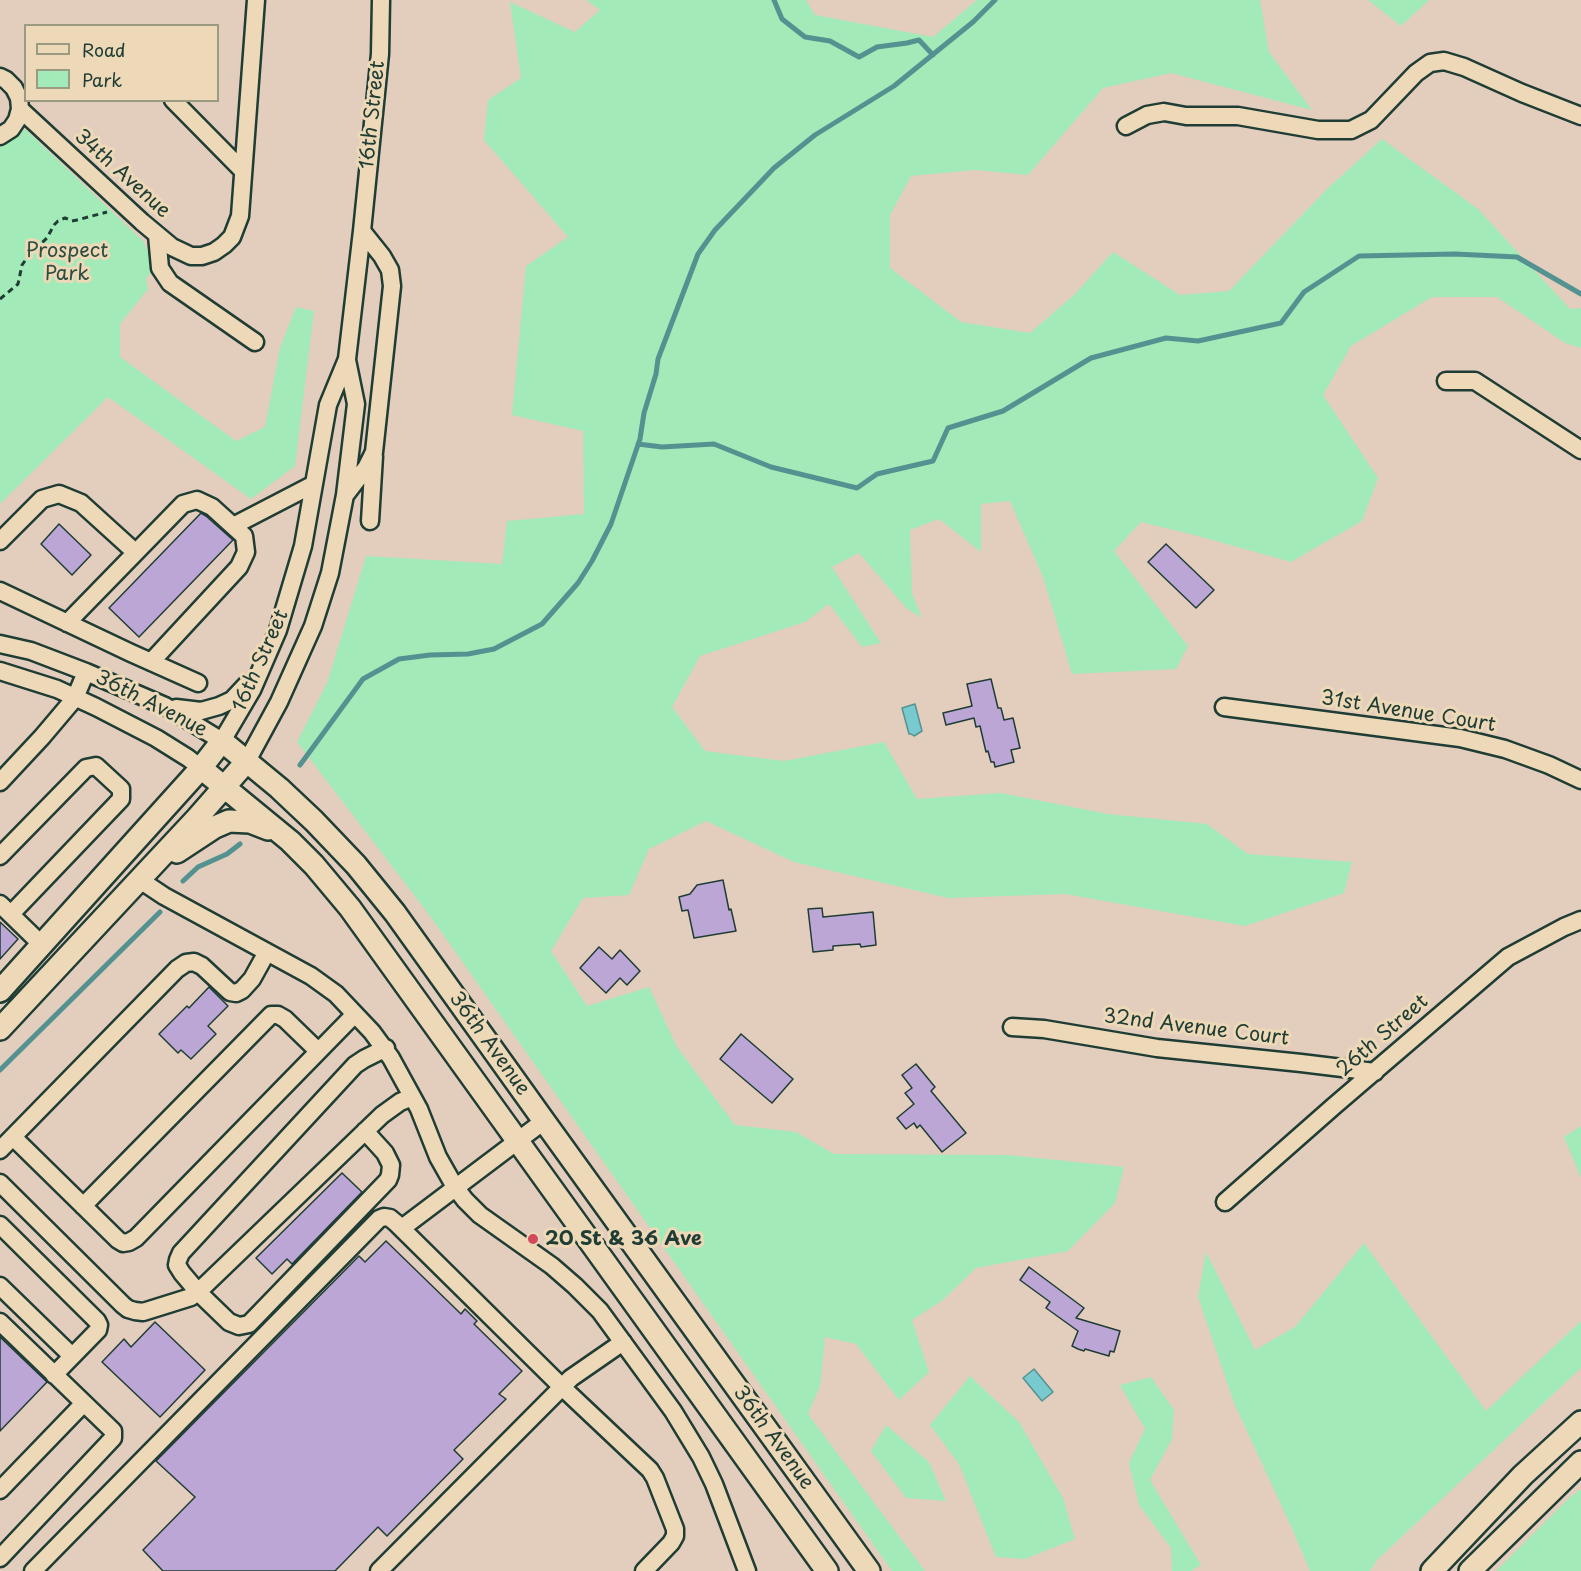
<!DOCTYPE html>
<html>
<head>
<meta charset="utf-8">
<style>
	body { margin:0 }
	#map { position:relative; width:1581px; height:1571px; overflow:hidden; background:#e3cebd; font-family:"Playpen Sans",sans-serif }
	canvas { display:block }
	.legend { position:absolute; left:24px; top:24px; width:195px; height:78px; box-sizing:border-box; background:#edd8b7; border:2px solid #9b9a83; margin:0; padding:8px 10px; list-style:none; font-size:18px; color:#1f3d34 }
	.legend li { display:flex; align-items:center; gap:12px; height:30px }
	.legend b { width:30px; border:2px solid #9b9a83 }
</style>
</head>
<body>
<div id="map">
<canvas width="1581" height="1571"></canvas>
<ul class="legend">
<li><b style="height:8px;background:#edd8b7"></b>Road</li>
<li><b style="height:16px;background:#a2eab7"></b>Park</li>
</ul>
</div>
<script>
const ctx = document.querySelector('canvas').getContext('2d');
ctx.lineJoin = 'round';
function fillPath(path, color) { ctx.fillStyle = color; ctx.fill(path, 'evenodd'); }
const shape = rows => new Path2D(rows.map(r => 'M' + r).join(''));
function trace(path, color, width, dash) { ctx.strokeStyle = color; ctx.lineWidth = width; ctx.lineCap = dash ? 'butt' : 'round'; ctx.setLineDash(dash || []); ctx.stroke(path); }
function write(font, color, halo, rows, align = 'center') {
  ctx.font = font + ' "Playpen Sans",sans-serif'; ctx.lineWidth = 6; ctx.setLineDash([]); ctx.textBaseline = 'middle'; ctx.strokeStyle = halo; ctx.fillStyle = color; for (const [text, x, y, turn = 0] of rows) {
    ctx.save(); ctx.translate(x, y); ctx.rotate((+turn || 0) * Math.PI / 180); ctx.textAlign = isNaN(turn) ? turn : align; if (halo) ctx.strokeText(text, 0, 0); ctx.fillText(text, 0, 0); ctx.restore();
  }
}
fillPath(shape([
	[586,0,806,0,815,15,933,37,977,0,1260,0,1269,52,1312,110,1171,73,1103,88,1028,175,975,170,911,176,890,215,890,268,961,322,1030,333,1074,295,1113,252,1180,295,1229,291,1327,189,1382,139,1478,209,1570,309,1581,308,1581,348,1565,343,1497,297,1432,297,1351,346,1323,395,1378,478,1362,521,1291,562,1198,536,1141,522,1114,551,1188,646,1176,669,1072,674,1043,577,1010,501,981,504,981,552,939,519,910,530,912,593,922,618,906,608,859,553,832,567,881,643,862,647,829,604,805,622,700,656,672,707,705,751,784,761,884,742,917,799,1001,793,1108,814,1207,824,1248,854,1352,862,1344,893,1245,926,1065,894,948,898,794,862,706,821,649,849,629,895,583,898,551,951,587,1006,649,987,677,1047,735,1125,796,1132,834,1154,1008,1155,1124,1167,1115,1203,1068,1251,976,1268,943,1300,912,1320,929,1372,899,1400,856,1344,825,1337,820,1386,808,1414,925,1571,892,1571,430,916,297,742,327,683,366,556,502,564,507,521,584,514,583,431,512,415,526,266,568,237,484,140,488,100,521,78,510,2,575,32,600,10],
	[1368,0,1429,0,1401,26],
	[25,129,143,241,155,268,146,278,148,289,120,324,120,357,236,441,265,427,280,348,296,307,314,311,295,466,251,499,108,397,0,504,0,145,3,145],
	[1581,1126,1581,1178,1564,1137],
	[1364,1243,1486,1411,1581,1321,1581,1368,1377,1560,1370,1571,1310,1571,1294,1533,1234,1403,1198,1297,1206,1252,1255,1350,1295,1327],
	[970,1376,1019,1422,1063,1498,1075,1539,1025,1559,996,1557,959,1464,930,1425],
	[1151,1377,1174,1410,1172,1439,1150,1480,1201,1565,1191,1571,1172,1571,1171,1548,1139,1505,1129,1463,1145,1429,1120,1385],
	[886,1425,929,1462,946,1501,906,1498,871,1451],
	[1581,1489,1581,1571,1496,1571,1569,1498]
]), '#a2eab7');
const water = shape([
	[915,704,922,731,914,736,911,734,909,734,902,708,915,704],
	[1034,1369,1053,1392,1042,1401,1023,1378,1034,1369]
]);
fillPath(water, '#78cacf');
trace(water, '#549291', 1.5);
trace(shape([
	[774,0,782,19,805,37,830,41,859,57,877,47,907,43,919,40,933,55],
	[638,444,662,447,714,444,771,467,857,488,877,474,933,461,948,428,1003,411,1091,358,1166,338,1198,341,1281,323,1304,292,1359,256,1455,254,1517,257,1581,294],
	[300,765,363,679,399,659,430,655,468,654,494,649,542,624,578,583,592,561,611,524,640,439,644,413,656,374,658,359,698,254,715,230,774,168,815,135,894,86,973,22,995,0],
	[183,881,198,867,227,854,240,844],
	[0,1070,160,912]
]), '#549291', 5);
const building = shape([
	[201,513,206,516,233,540,139,637,109,608,201,513],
	[59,524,91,555,72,575,41,544,59,524],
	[1166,544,1214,590,1196,608,1148,562,1166,544],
	[991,679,998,708,1001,708,1004,720,1013,718,1020,748,1011,750,1014,762,995,767,994,762,991,762,988,751,986,752,980,726,976,727,974,718,946,725,943,713,972,706,967,684,991,679],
	[723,880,729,910,731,909,736,931,694,938,688,910,682,911,679,897,690,894,697,885,723,880],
	[822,908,823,917,873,912,876,945,861,947,860,944,833,946,833,950,813,952,808,909,822,908],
	[0,922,18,939,0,959,0,922],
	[599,947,612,959,620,950,640,971,627,985,620,978,606,993,580,968,599,947],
	[209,987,228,1006,208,1026,216,1034,191,1059,181,1050,178,1053,159,1034,187,1006,189,1008,209,987],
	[741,1034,793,1079,772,1103,720,1059,741,1034],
	[916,1064,935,1087,931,1091,966,1133,942,1152,920,1125,917,1128,914,1123,906,1129,897,1118,914,1104,905,1093,912,1088,902,1075,916,1064],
	[342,1173,362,1192,292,1264,287,1259,272,1274,256,1258,342,1173],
	[386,1241,461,1314,465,1309,477,1321,474,1324,522,1371,499,1394,506,1399,454,1450,463,1459,387,1536,378,1527,335,1571,163,1571,143,1550,195,1497,156,1461,359,1256,365,1262,386,1241],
	[1029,1267,1084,1308,1076,1318,1120,1331,1114,1352,1110,1351,1109,1356,1085,1349,1084,1351,1078,1349,1072,1346,1078,1331,1046,1308,1050,1302,1020,1280,1029,1267],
	[155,1322,205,1370,160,1417,102,1362,124,1339,131,1347,155,1322],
	[0,1337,47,1382,0,1431,0,1337]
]);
fillPath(building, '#bca6d5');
trace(building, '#1f3d34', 1.5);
const minor = shape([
	[0,77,6,80,14,88,19,98,20,109,17,120,11,129,0,136],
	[173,100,243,171],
	[20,109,142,222,172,247,191,256,202,256,214,252,224,245,232,237,240,216,256,0],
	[1126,126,1147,115,1164,112,1186,116,1238,116,1318,130,1351,130,1371,120,1416,73,1430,63,1444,61,1464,67,1522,93,1581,116],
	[157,235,160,268,170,283,255,342],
	[1446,381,1475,381,1581,450],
	[346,494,366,468,374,452,392,286,390,270,382,256,362,231],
	[370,521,374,456],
	[233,526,314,484],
	[0,541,42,499,59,494,81,503,135,552],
	[0,591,131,653,198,683],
	[67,623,183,504,197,500,212,507,244,536,246,552,239,567,151,662],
	[0,644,31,651,86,672,165,706,222,741,252,690,278,630,303,546,328,405,347,359,362,231,380,54,381,0],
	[0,671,57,689,96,707,156,738,188,758,201,768],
	[1224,707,1460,738,1505,749,1549,765,1581,780],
	[176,708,201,711,219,706,232,700,248,683],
	[247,761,279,702,313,626,330,573,345,495,356,404,347,360],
	[0,782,42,737,75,698,86,672],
	[0,856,86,768,96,766,121,789,121,799,11,914],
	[140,880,164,896,311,976,336,994,372,1032,391,1058,419,1109,438,1157,455,1187,465,1200,480,1215,552,1266,575,1286,600,1311,673,1411,701,1457,714,1484,747,1571],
	[0,904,41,944],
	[1012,1027,1044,1029,1157,1048,1301,1063,1375,1072],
	[365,1131,385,1153,391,1165,390,1175,388,1180,249,1324,239,1326,229,1322,198,1292,182,1273,177,1265,178,1260,181,1253,355,1065,364,1059,386,1048],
	[13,1137,118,1240,123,1243,129,1242,136,1238,355,1014],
	[0,1150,177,969,186,963,194,962,202,966,230,992,236,993,242,990,252,979,267,952],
	[0,1183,123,1305,128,1309,135,1311,143,1312,191,1297,198,1292,382,1115,400,1102,412,1097],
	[1225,1202,1334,1106,1508,957,1564,927,1581,920],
	[83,1206,271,1015,278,1015,285,1019,318,1051],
	[0,1225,97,1321,99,1325,98,1330,54,1375],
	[402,1228,544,1121],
	[0,1286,72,1356],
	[0,1322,113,1431,113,1438,0,1558],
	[0,1490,84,1403],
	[33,1571,379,1219,384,1217,390,1218,396,1223,562,1387,650,1470,655,1478,675,1529,675,1536,671,1543,644,1571],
	[379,1571,571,1378,623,1342]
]);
const major = shape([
	[201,768,290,841,314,865,350,908,827,1571],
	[177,852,215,827,229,821,250,822,268,829],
	[0,991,201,768,222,741,279,788,314,821,356,865,395,913,544,1121,869,1571],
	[0,1029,197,818,247,761],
	[1432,1571,1523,1475,1581,1422],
	[1470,1571,1581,1462]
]);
trace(minor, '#1f3d34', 21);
trace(major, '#1f3d34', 26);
trace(shape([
	[0,299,18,284,22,265,29,255,47,238,54,225,58,221,65,218,72,221,77,220,107,212]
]), '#1f3d34', 3, [6, 4.5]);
trace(minor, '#edd8b7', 16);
trace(major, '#edd8b7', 21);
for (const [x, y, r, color] of [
	[533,1239,6,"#d1495b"]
]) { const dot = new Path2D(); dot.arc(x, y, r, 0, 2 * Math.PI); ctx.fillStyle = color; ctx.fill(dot); trace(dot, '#edd8b7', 2); }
write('20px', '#1f3d34', '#edd8b7', [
	["16th Street",373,115,-84],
	["34th Avenue",122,174,42],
	["16th Street",261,661,-66],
	["36th Avenue",151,704,27],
	["31st Avenue Court",1408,712,9],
	["32nd Avenue Court",1196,1028,7],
	["26th Street",1383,1036,-41],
	["36th Avenue",489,1044,54],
	["36th Avenue",773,1438,54]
]);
write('20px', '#2c4e41', '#edd8b7', [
	["Prospect",67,251],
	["Park",67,274]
]);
write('bold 20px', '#1f3d34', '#edd8b7', [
	["20 St & 36 Ave",545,1239]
], 'left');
</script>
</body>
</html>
